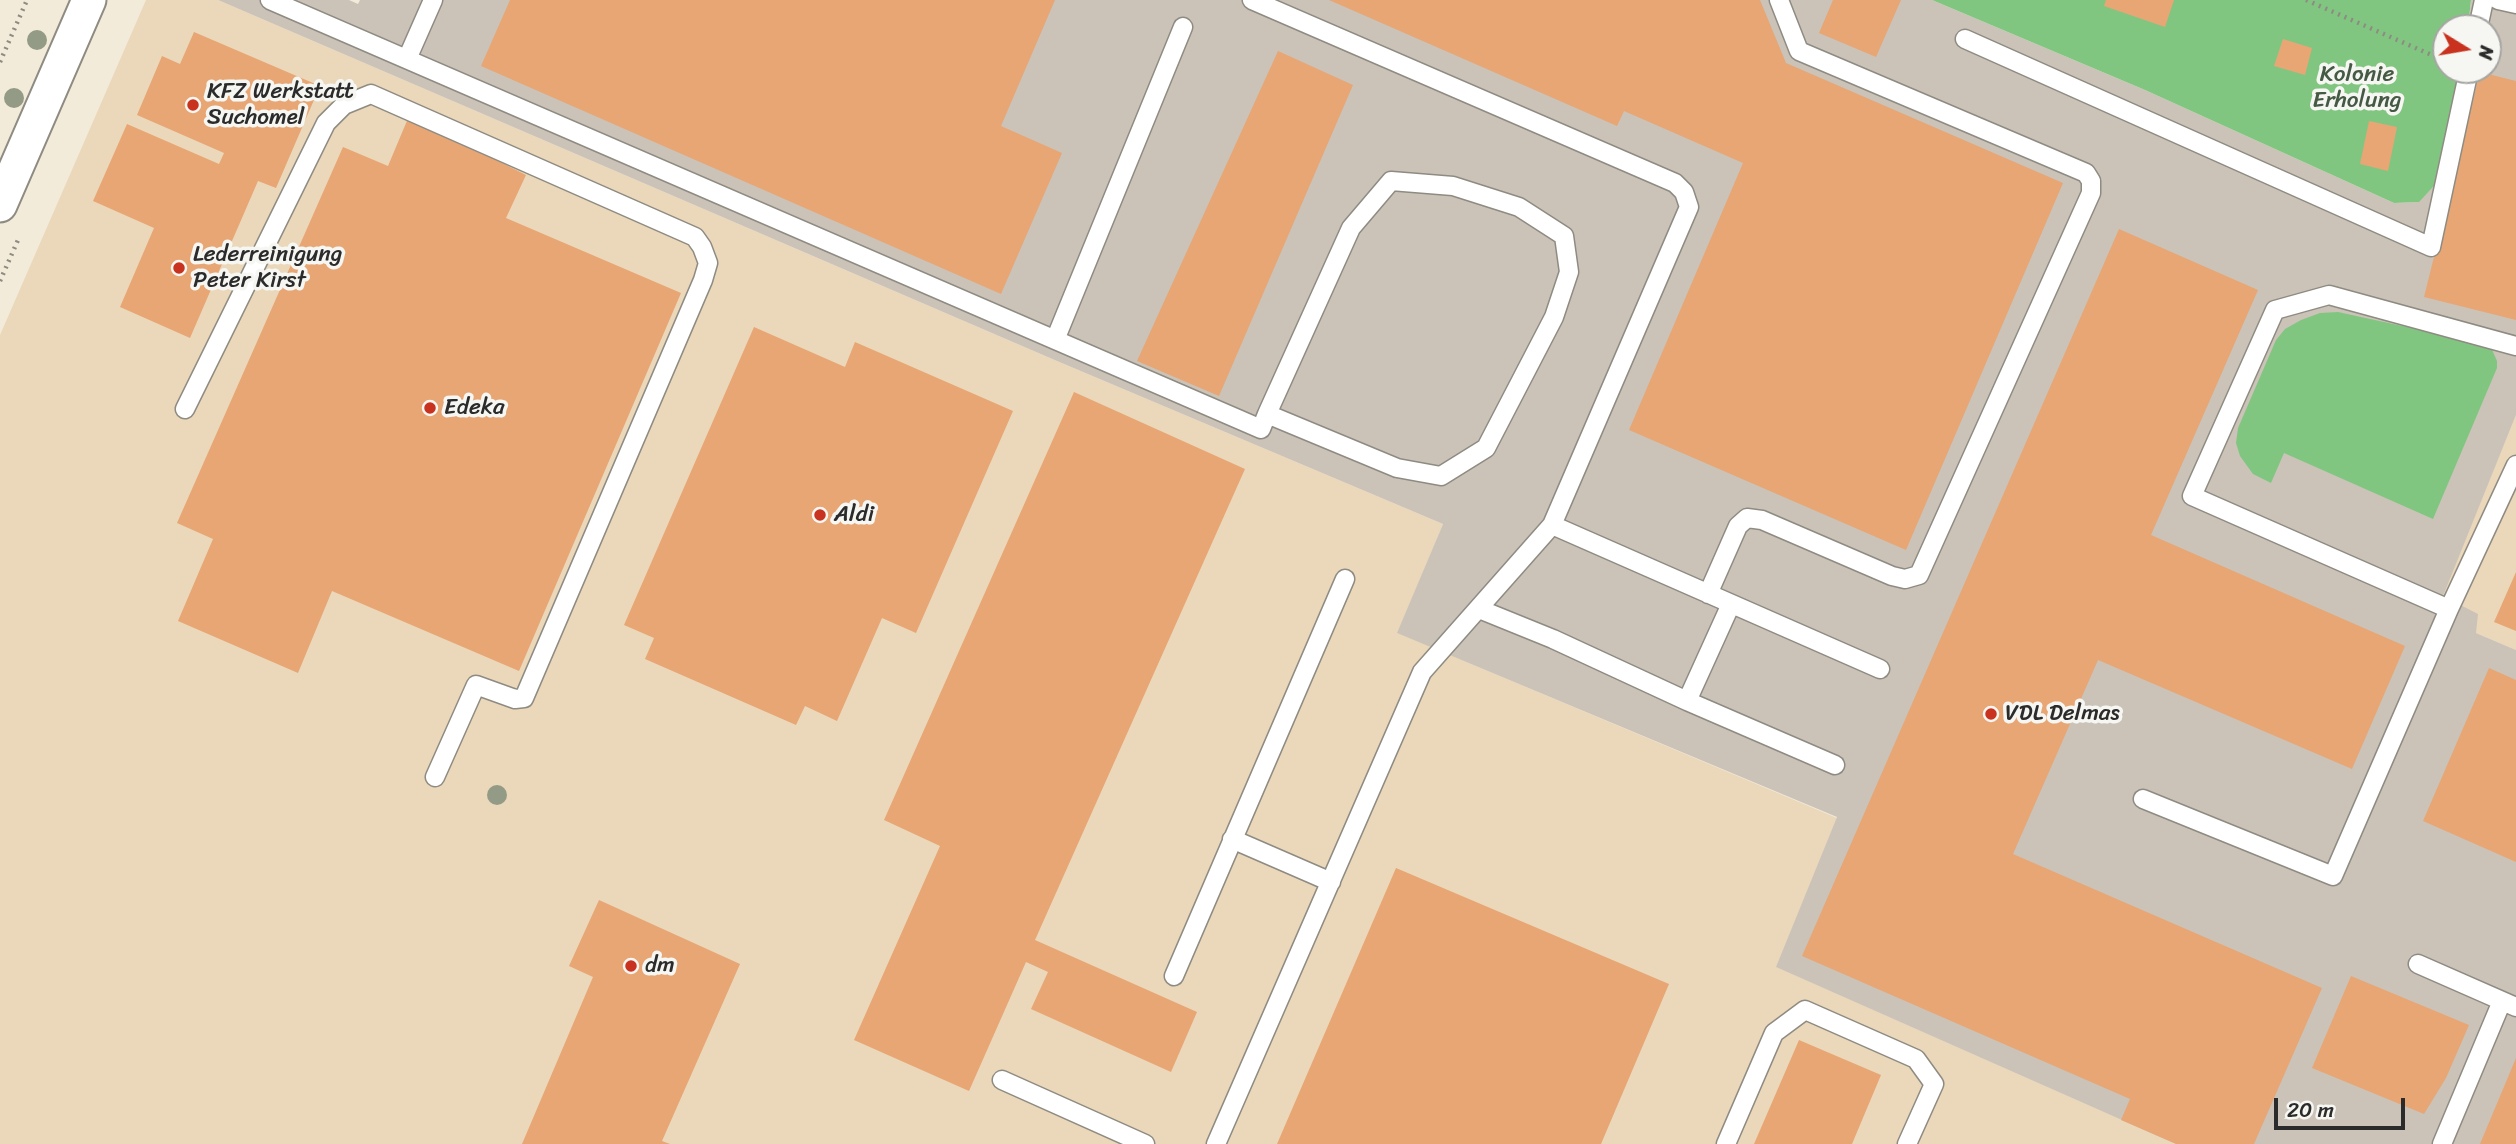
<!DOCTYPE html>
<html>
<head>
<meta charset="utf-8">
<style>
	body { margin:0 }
	#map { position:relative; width:2516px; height:1144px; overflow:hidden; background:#f2ebd9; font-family:Sriracha,sans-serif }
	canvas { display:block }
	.north { position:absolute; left:2432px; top:14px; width:70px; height:70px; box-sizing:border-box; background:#f6f6f2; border:2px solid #a5a5a2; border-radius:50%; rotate:101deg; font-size:19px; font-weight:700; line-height:28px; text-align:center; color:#2b2b2b }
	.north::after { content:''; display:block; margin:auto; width:24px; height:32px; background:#c8321e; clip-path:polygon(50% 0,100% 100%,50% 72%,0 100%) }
	.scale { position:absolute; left:2274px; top:1098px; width:131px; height:32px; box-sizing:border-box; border:4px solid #2b2b2b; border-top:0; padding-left:9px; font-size:21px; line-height:24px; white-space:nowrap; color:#2b2b2b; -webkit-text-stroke:5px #f6f6f2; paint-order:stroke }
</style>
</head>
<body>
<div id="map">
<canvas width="2516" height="1144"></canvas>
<div class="north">N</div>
<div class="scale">20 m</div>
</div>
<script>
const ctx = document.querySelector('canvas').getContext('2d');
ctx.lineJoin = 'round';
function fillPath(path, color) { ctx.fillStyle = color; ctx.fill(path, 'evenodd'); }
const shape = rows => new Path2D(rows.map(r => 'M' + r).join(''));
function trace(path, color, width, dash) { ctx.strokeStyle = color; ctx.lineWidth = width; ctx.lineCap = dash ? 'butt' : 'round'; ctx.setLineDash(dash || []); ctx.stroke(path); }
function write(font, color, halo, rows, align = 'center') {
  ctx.font = font + ' Sriracha,sans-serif'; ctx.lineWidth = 7; ctx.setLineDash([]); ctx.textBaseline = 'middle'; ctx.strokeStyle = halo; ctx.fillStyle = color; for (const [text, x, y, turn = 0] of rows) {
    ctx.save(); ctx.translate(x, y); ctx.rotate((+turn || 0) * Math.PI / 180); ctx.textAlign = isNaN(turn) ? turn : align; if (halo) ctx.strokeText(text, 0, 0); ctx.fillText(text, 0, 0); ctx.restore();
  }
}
fillPath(shape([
	[146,0,218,0,1057,361,1443,524,1398,633,1837,818,1777,967,2176,1144,0,1144,0,335],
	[2516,415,2516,650,2476,633,2442,596]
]), '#ebd8ba');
fillPath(shape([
	[218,0,349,0,358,4,360,0,1932,0,2145,90,2394,203,2418,202,2434,186,2459,70,2488,70,2488,28,2468,28,2471,0,2516,0,2516,415,2443,596,2478,614,2476,633,2516,650,2516,1144,2176,1144,1776,967,1837,817,1397,633,1443,524,1057,361]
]), '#cbc3b8');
fillPath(shape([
	[1932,0,2471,0,2468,28,2446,28,2446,70,2459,70,2434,186,2419,202,2394,203,2145,90],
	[2338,312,2490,345,2497,361,2497,368,2433,519,2284,453,2271,483,2253,474,2240,456,2236,443,2238,428,2276,340,2285,329,2301,320,2320,313]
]), '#81c680');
fillPath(shape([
	[510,0,1055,0,1001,126,1062,153,1001,294,481,66],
	[1329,0,1760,0,1786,63,2063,183,1906,550,1629,430,1743,163,1624,111,1617,126],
	[1833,0,1901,0,1876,57,1819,33],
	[2106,0,2174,0,2165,27,2104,6],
	[194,32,320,86,276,188,258,181,190,338,120,307,154,228,93,201,127,124,219,164,224,153,137,115,162,56,180,64],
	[2283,39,2312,48,2305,75,2274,66],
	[1278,51,1353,85,1219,396,1137,361],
	[2480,72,2516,81,2516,320,2424,297],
	[409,116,526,175,506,218,681,293,519,671,332,591,298,673,178,621,213,539,177,523,343,147,388,166],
	[2369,121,2397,127,2388,171,2360,164],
	[2119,229,2258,290,2151,535,2405,646,2352,769,2098,660,2013,854,2322,988,2254,1144,2176,1144,2121,1120,2130,1099,1802,956],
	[754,327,845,367,855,342,1013,411,916,633,882,618,837,721,805,706,796,725,645,659,654,638,624,625],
	[1074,392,1245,469,1035,940,1197,1012,1171,1072,1031,1009,1048,972,1026,962,969,1091,854,1040,940,846,884,820],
	[2516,572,2516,631,2494,622],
	[2489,668,2516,680,2516,862,2423,821],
	[1396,868,1669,984,1601,1144,1277,1144],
	[599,900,740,964,662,1141,670,1144,522,1144,593,977,569,966],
	[2351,976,2469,1025,2446,1078,2424,1114,2312,1068],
	[1799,1040,1881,1075,1852,1144,1754,1144],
	[2516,1058,2516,1144,2480,1144]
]), '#e7a674');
const service = shape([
	[270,0,1261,429,1267,414,1351,228,1391,181,1453,186,1519,207,1564,236,1569,272,1554,317,1486,448,1441,476,1397,468,1267,414],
	[1252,0,1675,183,1684,192,1689,207,1552,525,1880,669],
	[2498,0,2516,4],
	[2478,28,2484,0],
	[1965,39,2431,247,2469,70],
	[407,59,433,0],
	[1055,340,1183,27],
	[2516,346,2329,295,2275,310,2192,496,2449,609,2516,465],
	[185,409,326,123,344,105,371,94,695,237,702,247,708,263,703,280,524,698,515,699,476,685,435,777],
	[1708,594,1738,526,1747,518,1762,520,1892,576,1905,579,1919,575,2091,193,2091,181,2086,173,1799,51,1779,0],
	[1731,604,1687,701,1835,765],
	[1479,609,1553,639,1687,701],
	[2143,799,2333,876,2449,609],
	[1232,839,1331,882],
	[2418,964,2516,1007],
	[1174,976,1345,579],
	[1002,1080,1145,1144],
	[1216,1144,1422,672,1552,525],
	[1726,1144,1774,1033,1805,1010,1916,1059,1934,1084,1907,1144],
	[2442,1144,2502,1001]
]);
const minor = shape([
	[0,205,89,0]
]);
trace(service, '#8e8b82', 21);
trace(minor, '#8e8b82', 37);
trace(shape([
	[2306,0,2434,56,2442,52],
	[0,62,27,0],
	[0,281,18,240]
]), '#8e8b82', 4.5, [2, 5]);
trace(service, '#fff', 18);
trace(minor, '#fff', 33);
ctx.fillStyle = '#939b87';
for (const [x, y] of [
	[37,40],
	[14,98],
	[497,795]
]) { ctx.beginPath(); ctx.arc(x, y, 10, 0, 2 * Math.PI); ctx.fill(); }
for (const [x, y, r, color] of [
	[193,105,7,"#c8321e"],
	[179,268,7,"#c8321e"],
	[430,408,7,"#c8321e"],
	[820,515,7,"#c8321e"],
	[1991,714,7,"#c8321e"],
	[631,966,7,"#c8321e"]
]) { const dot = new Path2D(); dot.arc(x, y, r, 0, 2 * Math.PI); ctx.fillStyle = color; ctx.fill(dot); trace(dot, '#f6f6f2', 2.5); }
write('23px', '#455a44', '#f6f6f2', [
	["Kolonie",2357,75],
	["Erholung",2357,101]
]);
write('23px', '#2b2b2b', '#f6f6f2', [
	["KFZ Werkstatt",207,92],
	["Suchomel",207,118],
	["Lederreinigung",193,255],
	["Peter Kirst",193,281],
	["Edeka",444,408],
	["Aldi",834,515],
	["VDL Delmas",2005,714],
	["dm",645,966]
], 'left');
</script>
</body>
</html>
